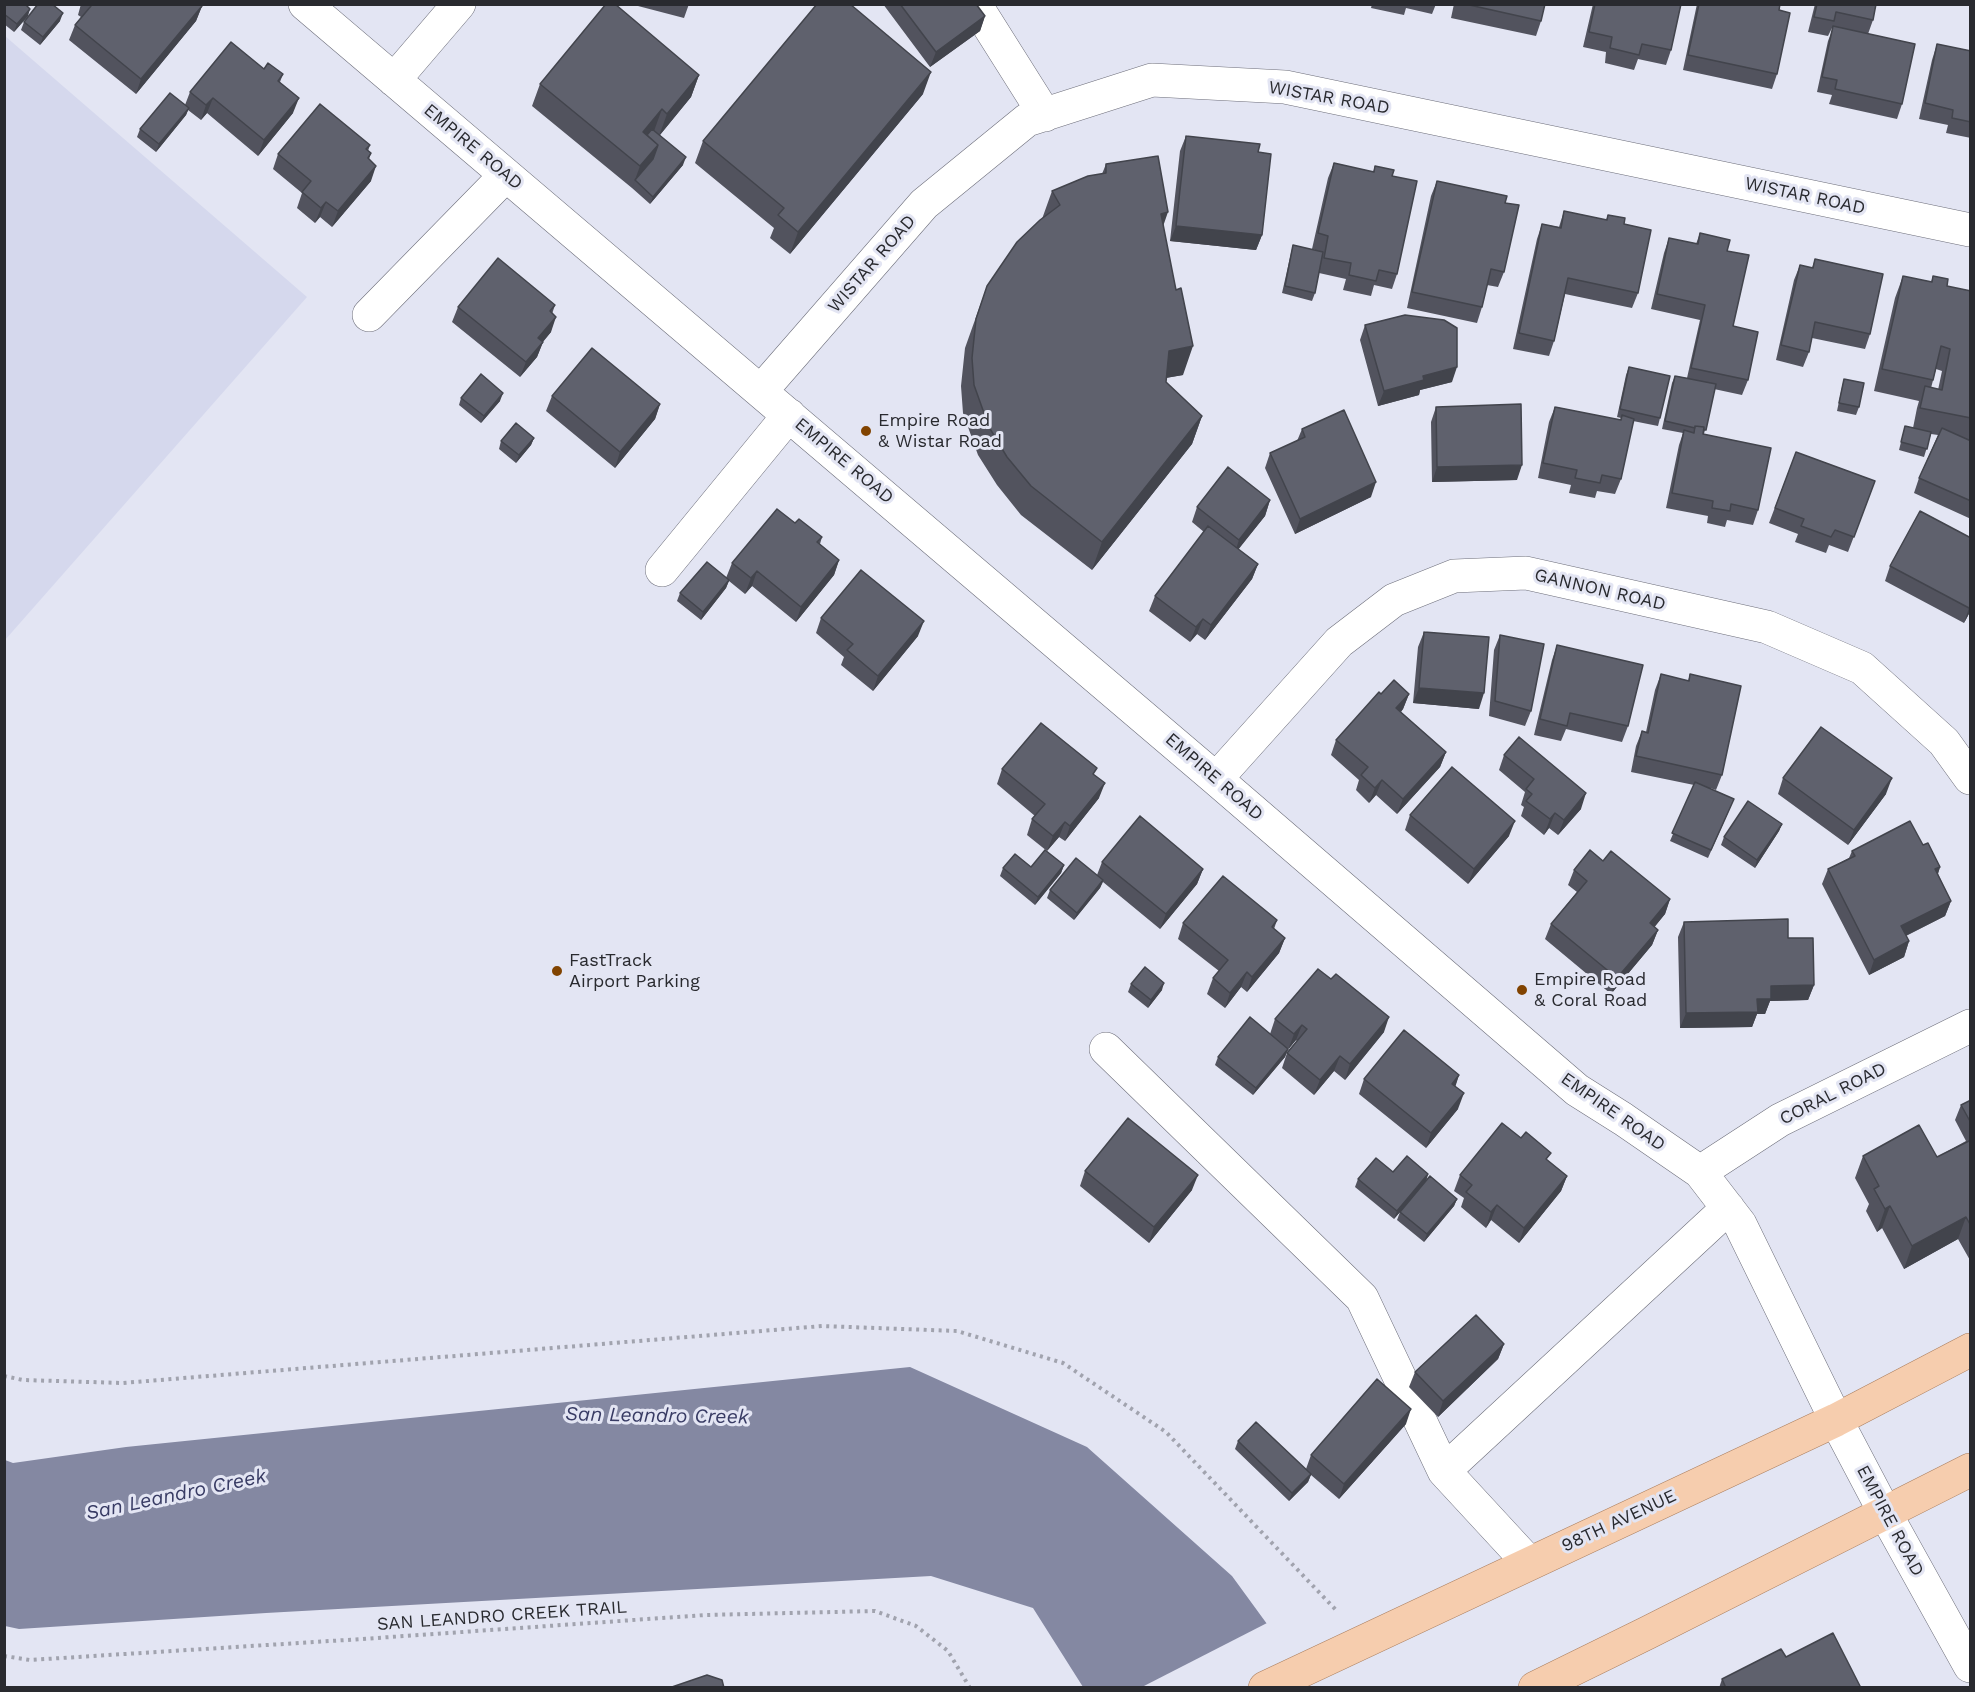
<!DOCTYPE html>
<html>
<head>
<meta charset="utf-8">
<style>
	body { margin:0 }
	#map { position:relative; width:1975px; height:1692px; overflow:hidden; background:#e3e5f3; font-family:"Work Sans",sans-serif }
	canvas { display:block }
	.frame { position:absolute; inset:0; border:6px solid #292a2f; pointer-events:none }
</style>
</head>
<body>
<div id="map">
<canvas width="1975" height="1692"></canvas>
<div class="frame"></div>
</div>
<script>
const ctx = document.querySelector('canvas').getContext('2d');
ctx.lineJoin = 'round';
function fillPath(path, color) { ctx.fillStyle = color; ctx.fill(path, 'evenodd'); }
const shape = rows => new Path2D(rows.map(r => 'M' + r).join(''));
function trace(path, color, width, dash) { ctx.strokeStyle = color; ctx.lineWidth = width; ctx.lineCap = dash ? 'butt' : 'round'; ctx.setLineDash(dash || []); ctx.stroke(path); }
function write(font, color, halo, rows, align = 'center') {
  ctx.font = font + ' "Work Sans",sans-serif'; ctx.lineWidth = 6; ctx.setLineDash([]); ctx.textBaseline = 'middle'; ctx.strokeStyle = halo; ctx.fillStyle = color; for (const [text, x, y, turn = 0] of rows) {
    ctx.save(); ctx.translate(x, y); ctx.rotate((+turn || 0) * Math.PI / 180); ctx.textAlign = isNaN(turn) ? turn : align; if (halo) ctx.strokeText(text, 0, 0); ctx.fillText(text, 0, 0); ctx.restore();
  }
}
fillPath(shape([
	[5,36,307,297,5,640]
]), '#d5d8ed');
fillPath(shape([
	[910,1367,1087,1447,1232,1576,1313,1687,1083,1687,1033,1608,931,1576,266,1613,19,1629,5,1626,5,1460,13,1463,126,1447]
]), '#8488a2');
fillPath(shape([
	[1269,1622,1316,1688,1142,1687]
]), '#e3e5f3');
const minor = shape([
	[305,4,1216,779,1577,1090,1623,1119,1700,1172,1740,1224,1836,1420,1885,1513,1970,1666],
	[975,4,1045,115],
	[394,80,459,4],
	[369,315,506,175],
	[761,391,924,204,1027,120,1152,80,1285,87,1970,230],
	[662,570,789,415],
	[1216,779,1339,642,1394,600,1454,576,1526,573,1767,627,1862,668,1944,742,1970,778],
	[1106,1049,1362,1298,1444,1471],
	[1700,1172,1780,1120,1970,1026],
	[1529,1563,1444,1471,1728,1208]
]);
const major = shape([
	[1265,1688,1836,1420,1970,1350],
	[1535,1688,1647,1633,1970,1470]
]);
trace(minor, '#6d6e7a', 34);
trace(major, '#aa7e5e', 34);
trace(shape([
	[4,1376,23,1380,123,1383,822,1326,957,1331,1063,1363,1166,1432,1336,1610],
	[4,1656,30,1660,362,1639,705,1615,875,1611,916,1626,948,1651,970,1688]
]), '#a1a3ae', 4, [3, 4.5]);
trace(minor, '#fff', 33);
trace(major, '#f6cdae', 33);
fillPath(shape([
	[4,4,28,16,14,32,4,24],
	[81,4,200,4,202,6,196,21,136,94,69,40,75,25,81,17,78,15],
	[638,4,689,4,684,18,638,6],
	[883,4,976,4,985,16,980,31,930,67],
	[1372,4,1436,4,1432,14,1406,8,1404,15,1371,8],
	[1454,4,1545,4,1541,21,1536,36,1451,18],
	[1593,4,1681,4,1671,50,1666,65,1638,59,1634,70,1605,63,1606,52,1583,47],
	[1697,4,1780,4,1779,10,1777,74,1772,89,1683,70],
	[1815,4,1876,4,1873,20,1868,34,1902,104,1897,119,1829,104,1832,95,1817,92,1828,41,1833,28,1832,28,1828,36,1808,32],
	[60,21,40,45,21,30,24,22],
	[1937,44,1971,51,1971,138,1946,133,1948,125,1919,119,1932,60],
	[264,69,283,74,280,82,293,113,258,156,207,113,201,120,188,110,186,115,156,152,137,137,140,129,185,105,190,92],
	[699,75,691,97,660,135,683,165,650,204,632,188,532,106,540,84],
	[923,94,790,254,770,238,774,228,695,163,703,141],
	[1186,136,1258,152,1262,235,1256,250,1170,241,1180,151],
	[370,145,368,151,371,153,369,159,371,181,332,227,320,217,315,223,297,208,302,193,273,169,278,154],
	[1334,163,1373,172,1375,166,1392,176,1397,274,1392,289,1374,285,1371,296,1343,290,1346,279,1319,273,1315,293,1312,301,1282,293,1291,253,1293,245,1322,252,1312,249,1328,178],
	[1106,164,1163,226,1183,375,1166,378,1166,382,1202,416,1192,444,1092,570,1021,515,997,485,978,455,963,413,961,386,965,348,987,286,1042,219,1052,191,1102,174],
	[1437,181,1505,203,1504,272,1498,287,1487,285,1482,307,1477,323,1407,308,1431,196],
	[1564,211,1606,220,1608,215,1624,224,1638,293,1632,308,1565,294,1554,341,1549,356,1513,349,1537,239,1542,224,1559,227],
	[1700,233,1727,251,1733,326,1748,380,1742,395,1714,389,1704,434,1758,510,1753,525,1727,520,1725,527,1707,523,1708,516,1666,508,1679,445,1683,433,1662,429,1672,383,1675,376,1687,378,1700,320,1651,309,1664,253,1669,238,1696,244],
	[1815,259,1870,334,1865,349,1812,338,1809,352,1803,367,1776,360,1794,280,1800,265,1812,268],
	[1903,276,1931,282,1933,276,1947,286,1971,369,1971,519,1914,493,1919,478,1938,435,1931,434,1924,457,1899,450,1905,426,1913,428,1917,408,1919,401,1874,391,1895,298],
	[1936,369,1942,371,1938,390,1931,388],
	[555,305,552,314,551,332,543,342,537,357,520,377,452,322,458,307],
	[1365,325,1452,382,1420,390,1419,395,1378,406,1360,340],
	[1629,367,1660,418,1658,426,1633,421,1621,479,1615,494,1597,491,1595,498,1569,493,1571,485,1538,478,1549,422,1555,407,1620,420,1621,418,1617,417,1626,375],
	[1844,379,1859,407,1856,415,1837,411,1842,387],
	[552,396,660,404,655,419,615,468,546,411],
	[461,398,500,401,481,423,459,405],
	[1436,407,1517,480,1432,482,1431,422],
	[1302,429,1371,497,1295,534,1265,468,1270,453,1297,441],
	[534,438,531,445,516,463,499,449,501,441],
	[1796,452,1875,481,1848,552,1829,545,1826,553,1795,542,1798,534,1769,523],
	[1270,500,1265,516,1238,549,1258,564,1252,579,1205,640,1197,634,1190,642,1149,611,1155,596,1204,532,1192,522,1197,507],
	[795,523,822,537,820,544,839,560,834,575,796,622,752,586,745,594,729,581,726,588,701,620,677,601,680,593,726,578,732,563],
	[1971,538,1971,610,1964,623,1885,581,1890,566],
	[821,618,918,636,873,691,841,665,844,657,816,633],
	[1424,632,1479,709,1413,703,1418,647],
	[1500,635,1531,711,1525,726,1489,716,1494,650],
	[1557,645,1628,726,1622,742,1566,729,1561,741,1534,735,1552,660],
	[1661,674,1688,681,1690,674,1722,775,1716,790,1710,788,1731,806,1708,858,1670,841,1694,785,1631,772,1636,746,1642,731,1646,732,1655,690],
	[1381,694,1409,694,1403,709,1401,712,1446,752,1440,767,1397,814,1376,795,1369,803,1356,790,1359,780,1331,755,1336,740],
	[1504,755,1581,809,1558,835,1549,828,1544,835,1521,816,1524,807,1521,805,1525,792,1499,770],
	[1002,769,1095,775,1099,798,1065,841,1059,837,1047,851,1027,835,1032,819,1035,816,997,784],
	[1783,778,1886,794,1848,845,1778,794],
	[1410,815,1509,836,1468,884,1405,830],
	[1782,824,1779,831,1755,868,1721,845,1724,837],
	[1923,845,1940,867,1938,874,1951,901,1945,916,1906,936,1909,941,1904,957,1869,975,1822,884,1828,869,1849,858,1852,851],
	[1603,861,1670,899,1665,914,1654,927,1658,930,1652,945,1611,994,1545,939,1551,924,1577,892,1568,885,1574,870],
	[1102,862,1203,869,1197,884,1160,929,1103,882,1100,888,1074,920,1047,898,1050,890,1097,875],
	[1064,865,1061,873,1035,905,1000,876,1003,868],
	[1277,920,1274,929,1285,938,1279,953,1247,992,1241,987,1225,1008,1207,994,1213,978,1219,971,1178,939,1183,923],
	[1684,922,1788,938,1814,985,1808,1000,1770,1001,1765,1014,1757,1014,1752,1027,1680,1028,1678,937],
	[1131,984,1162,990,1148,1008,1128,992],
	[1275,1019,1384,1032,1345,1080,1334,1071,1314,1095,1282,1068,1287,1053,1297,1041,1296,1040,1288,1049,1285,1057,1253,1095,1215,1065,1218,1057,1270,1034],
	[1459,1075,1455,1086,1458,1109,1426,1148,1359,1094,1364,1079],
	[1971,1100,1971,1262,1958,1239,1904,1269,1882,1228,1877,1232,1866,1211,1869,1204,1855,1178,1863,1156,1937,1157,1966,1141,1955,1120,1961,1105],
	[1548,1161,1567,1176,1561,1191,1519,1243,1491,1220,1486,1228,1461,1207,1464,1198,1454,1191,1460,1175],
	[1085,1171,1192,1190,1149,1243,1080,1186],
	[1393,1172,1428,1174,1426,1180,1457,1199,1454,1206,1424,1242,1397,1220,1400,1212,1394,1219,1355,1187,1358,1179],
	[1504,1344,1498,1359,1438,1417,1409,1387,1415,1372],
	[1406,1424,1339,1499,1311,1475,1308,1482,1289,1501,1235,1449,1238,1441,1306,1469,1311,1455],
	[1786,1657,1861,1688,1719,1688,1722,1679]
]), '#52535e');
fillPath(shape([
	[202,6,196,21,136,94,141,79],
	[30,9,28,16,14,32,17,24],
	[63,13,60,21,40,45,43,37],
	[985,16,980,31,930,67,936,52],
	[931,72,923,94,790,254,798,232],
	[699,75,691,97,659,136,667,114],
	[213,98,207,113,201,120,206,105],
	[299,98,293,113,258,156,264,140],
	[189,108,186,115,156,152,159,144],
	[662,109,654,131,640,148,643,132],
	[658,145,650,167,635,180,632,188,640,166],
	[686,157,683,165,650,204,653,197],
	[376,166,371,181,332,227,338,211],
	[326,202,320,217,315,223,321,208],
	[1168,212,1158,241,1161,214],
	[1176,226,1262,235,1256,250,1170,241],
	[556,317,551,332,533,353,538,338],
	[543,342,537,357,520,377,526,362],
	[1193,346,1183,375,1159,379,1169,351],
	[1457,367,1452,382,1420,390,1419,395,1378,406,1384,391,1423,376],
	[503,393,500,401,481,423,484,416],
	[660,404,655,419,615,468,620,452],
	[1202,416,1192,444,1092,570,1102,542],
	[534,438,531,445,516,463,519,455],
	[1522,465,1517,480,1432,482,1437,467],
	[1376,482,1371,497,1295,534,1300,519],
	[1270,500,1265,516,1234,555,1239,540],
	[839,560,834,575,796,622,801,607],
	[1258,564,1252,579,1205,640,1211,625],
	[757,571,752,586,745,594,751,578],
	[729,580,726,588,701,620,703,612],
	[1971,605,1971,610,1964,623,1969,608],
	[1203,619,1197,634,1190,642,1196,627],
	[924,621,918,636,873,691,878,676],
	[1419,688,1484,693,1479,709,1413,703],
	[1409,694,1403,709,1391,723,1396,708],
	[1446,752,1440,767,1397,814,1403,799],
	[1892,778,1886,794,1848,845,1854,830],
	[1382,780,1376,795,1369,803,1375,788],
	[1105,783,1099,798,1065,841,1070,826],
	[1586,793,1581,809,1558,835,1564,820],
	[1555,813,1549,828,1544,835,1550,819],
	[1515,821,1509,836,1468,884,1474,869],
	[1065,822,1059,837,1047,851,1053,836],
	[1782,824,1779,831,1755,868,1757,860],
	[1064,865,1061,873,1035,905,1038,897],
	[1940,867,1935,882,1935,869],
	[1203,869,1197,884,1160,929,1166,914],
	[1103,880,1100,888,1074,920,1077,913],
	[1670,899,1665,914,1645,939,1650,923],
	[1951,901,1945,916,1895,941,1901,926],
	[1658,930,1652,945,1611,994,1617,978],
	[1285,938,1279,953,1247,992,1252,977],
	[1909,941,1904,957,1869,975,1874,960],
	[1247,972,1241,987,1225,1008,1230,993],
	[1164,983,1162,990,1148,1008,1151,1000],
	[1814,985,1808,1000,1770,1001,1765,1014,1757,1014,1752,1027,1680,1028,1686,1013,1757,999,1771,986],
	[1389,1017,1384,1032,1345,1080,1350,1064],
	[1302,1025,1296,1040,1288,1050,1294,1034],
	[1288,1049,1285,1057,1253,1095,1256,1088],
	[1340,1056,1334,1071,1314,1095,1320,1080],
	[1459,1075,1454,1091,1452,1084],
	[1464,1093,1458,1109,1426,1148,1431,1133],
	[1428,1174,1426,1182,1394,1219,1397,1211],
	[1198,1175,1192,1190,1149,1243,1154,1227],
	[1567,1176,1561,1191,1519,1243,1524,1228],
	[1457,1199,1454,1206,1424,1242,1427,1234],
	[1497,1205,1491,1220,1486,1228,1491,1212],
	[1890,1206,1882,1228,1877,1232,1885,1209],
	[1966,1217,1958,1239,1904,1269,1912,1246],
	[1504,1344,1498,1359,1438,1417,1443,1401],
	[1411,1409,1406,1424,1339,1499,1344,1484],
	[1311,1474,1308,1482,1289,1501,1292,1493]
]), '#42444c');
const building = shape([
	[4,4,25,4,30,9,17,24,4,14,4,4],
	[38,4,52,4,63,13,43,37,24,22,38,4],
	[89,4,200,4,202,6,141,79,75,25,91,6,89,4],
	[606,4,615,4,699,75,667,114,662,109,643,132,658,145,640,166,540,84,606,4],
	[817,4,850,4,931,72,798,232,778,215,784,208,703,141,817,4],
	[900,4,976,4,985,16,936,52,900,4],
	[1465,4,1545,4,1541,21,1465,4],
	[1595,4,1681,4,1671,50,1642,44,1639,55,1610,48,1612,37,1589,32,1595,4],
	[1699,4,1780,4,1779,10,1790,13,1777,74,1688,55,1699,4],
	[1817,4,1876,4,1873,20,1836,12,1834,21,1814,17,1817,4],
	[1833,26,1915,44,1902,104,1835,89,1837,80,1822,77,1833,26],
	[231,42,264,69,268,63,283,74,278,81,299,98,264,140,213,98,206,105,190,92,231,42],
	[1937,44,1971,51,1971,122,1952,118,1953,110,1925,103,1937,44],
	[170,93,189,108,159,144,140,129,170,93],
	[320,104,370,145,366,149,371,153,368,158,376,166,338,211,326,202,321,208,302,192,311,181,278,154,320,104],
	[652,129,686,157,653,197,635,180,653,159,658,145,647,135,652,129],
	[1186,136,1260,144,1258,152,1271,154,1262,235,1176,226,1186,136],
	[1158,156,1168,212,1161,214,1176,290,1181,288,1193,346,1169,351,1166,382,1202,416,1102,542,1031,486,1007,457,989,427,974,385,972,358,976,319,987,286,1017,242,1040,220,1060,205,1052,191,1088,176,1106,173,1106,164,1158,156],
	[1334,163,1374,172,1375,166,1394,170,1392,176,1417,181,1397,274,1379,270,1376,281,1349,275,1351,263,1324,258,1328,236,1318,233,1334,163],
	[1437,181,1507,196,1505,203,1519,205,1504,272,1491,269,1482,307,1412,292,1437,181],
	[1564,211,1607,220,1608,215,1625,218,1624,224,1651,230,1638,293,1568,278,1554,341,1519,333,1542,224,1561,228,1564,211],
	[1700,233,1730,240,1727,251,1749,255,1733,326,1758,332,1748,380,1691,368,1705,305,1657,294,1669,238,1698,244,1700,233],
	[1293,245,1323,252,1315,293,1285,286,1293,245],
	[498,258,555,305,550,311,556,317,538,338,543,342,526,362,458,307,498,258],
	[1815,259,1883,274,1870,334,1815,322,1809,352,1781,345,1800,265,1813,268,1815,259],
	[1903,276,1932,282,1933,276,1948,279,1947,286,1971,291,1971,418,1920,408,1925,386,1942,390,1950,349,1941,346,1933,380,1882,369,1903,276],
	[1405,315,1444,320,1457,328,1457,367,1423,376,1424,380,1384,391,1365,325,1405,315],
	[592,348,660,404,620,452,552,396,592,348],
	[1629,367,1670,376,1660,418,1620,409,1629,367],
	[481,374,503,393,484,416,461,398,481,374],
	[1675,376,1716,384,1706,430,1704,430,1704,427,1695,426,1695,428,1665,421,1675,376],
	[1844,379,1864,383,1859,407,1839,403,1844,379],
	[1521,404,1522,465,1437,467,1436,407,1521,404],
	[1555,407,1621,420,1622,415,1634,419,1621,479,1602,475,1600,483,1575,478,1577,470,1543,463,1555,407],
	[1344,410,1376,482,1300,519,1270,453,1305,437,1302,429,1344,410],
	[516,423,534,438,519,455,501,441,516,423],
	[1695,426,1704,427,1703,434,1771,448,1758,510,1731,504,1730,511,1712,508,1713,501,1672,493,1684,430,1694,433,1695,426],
	[1905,426,1931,432,1927,449,1901,442,1905,426],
	[1942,428,1971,441,1971,501,1919,478,1942,428],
	[1796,452,1875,481,1854,537,1835,530,1831,537,1801,526,1804,519,1775,508,1796,452],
	[1228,467,1270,500,1239,540,1197,507,1228,467],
	[777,509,795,523,799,519,822,537,817,542,839,560,801,607,757,571,751,578,732,563,777,509],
	[1920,511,1971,538,1971,605,1969,608,1890,566,1920,511],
	[1208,526,1258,564,1211,625,1203,619,1196,627,1155,596,1208,526],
	[707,562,729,580,703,612,680,593,707,562],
	[861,570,924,621,878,676,847,650,853,644,821,618,861,570],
	[1424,632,1489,637,1484,693,1419,688,1424,632],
	[1500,635,1544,644,1531,711,1495,701,1500,635],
	[1557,645,1643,665,1628,726,1570,713,1567,726,1540,719,1557,645],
	[1661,674,1689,681,1690,674,1741,686,1722,775,1636,756,1642,731,1648,733,1661,674],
	[1394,680,1409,694,1396,708,1446,752,1403,799,1382,780,1375,788,1361,775,1368,767,1336,740,1379,692,1381,694,1394,680],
	[1041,723,1097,768,1093,774,1105,783,1070,826,1065,822,1053,836,1032,819,1045,804,1002,769,1041,723],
	[1821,727,1892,778,1854,830,1783,778,1821,727],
	[1519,737,1586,793,1564,820,1555,813,1550,819,1526,801,1532,794,1526,789,1534,779,1504,755,1519,737],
	[1452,767,1515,821,1474,869,1410,815,1452,767],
	[1695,782,1734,799,1711,850,1672,833,1695,782],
	[1748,801,1782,824,1757,860,1724,837,1748,801],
	[1140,816,1203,869,1166,914,1102,862,1140,816],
	[1910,821,1923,845,1928,843,1940,867,1935,869,1951,901,1901,926,1909,941,1874,960,1828,869,1855,856,1852,851,1910,821],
	[1045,850,1064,865,1038,897,1003,868,1015,854,1031,867,1045,850],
	[1590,850,1603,861,1611,851,1670,899,1650,923,1658,930,1617,978,1551,924,1587,881,1574,870,1590,850],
	[1076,858,1103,880,1077,913,1050,890,1076,858],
	[1223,876,1277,920,1272,927,1285,938,1252,977,1247,972,1230,993,1213,978,1228,960,1183,923,1223,876],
	[1788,919,1788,938,1813,938,1814,985,1771,986,1771,999,1757,999,1758,1012,1686,1013,1684,922,1788,919],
	[1145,967,1164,983,1151,1000,1131,984,1145,967],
	[1318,969,1331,979,1336,974,1389,1017,1350,1064,1340,1056,1320,1080,1287,1053,1307,1029,1302,1025,1294,1034,1275,1019,1318,969],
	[1250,1017,1288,1049,1256,1088,1218,1057,1250,1017],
	[1404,1030,1459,1075,1452,1084,1464,1093,1431,1133,1364,1079,1404,1030],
	[1971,1100,1971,1123,1961,1105,1971,1100],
	[1128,1118,1198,1175,1154,1227,1085,1171,1128,1118],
	[1502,1123,1521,1138,1526,1132,1551,1153,1546,1159,1567,1176,1524,1228,1497,1205,1491,1212,1466,1192,1472,1185,1460,1175,1502,1123],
	[1919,1125,1937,1157,1971,1140,1971,1226,1966,1217,1912,1246,1890,1206,1885,1209,1874,1189,1879,1186,1863,1156,1919,1125],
	[1407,1156,1428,1174,1397,1211,1358,1179,1376,1158,1393,1172,1407,1156],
	[1430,1176,1457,1199,1427,1234,1400,1212,1430,1176],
	[1476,1315,1504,1344,1443,1401,1415,1372,1476,1315],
	[1377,1379,1411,1409,1344,1484,1311,1455,1377,1379],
	[1256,1422,1311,1474,1292,1493,1238,1441,1256,1422],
	[1833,1633,1861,1688,1726,1688,1722,1679,1781,1649,1786,1657,1833,1633],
	[707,1675,722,1680,724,1688,669,1688,707,1675]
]);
fillPath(building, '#5f616d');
trace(building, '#42444c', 1.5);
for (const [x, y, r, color] of [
	[866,431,6,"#814300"],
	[557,971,6,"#814300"],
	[1522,990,6,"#814300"]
]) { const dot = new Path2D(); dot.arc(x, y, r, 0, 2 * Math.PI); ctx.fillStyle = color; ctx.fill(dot); trace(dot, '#e3e5f3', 2); }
write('18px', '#292a2f', '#e3e5f3', [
	["WISTAR ROAD",1329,98,10],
	["EMPIRE ROAD",473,147,40],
	["WISTAR ROAD",1805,196,12],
	["WISTAR ROAD",872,264,-49],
	["EMPIRE ROAD",844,461,40],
	["GANNON ROAD",1600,590,13],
	["EMPIRE ROAD",1214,777,41],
	["CORAL ROAD",1833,1094,-27],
	["EMPIRE ROAD",1613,1112,35],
	["98TH AVENUE",1619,1521,-25],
	["EMPIRE ROAD",1890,1521,62],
	["SAN LEANDRO CREEK TRAIL",502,1616,-4]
]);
write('18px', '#292a2f', '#e3e5f3', [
	["Empire Road",878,421],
	["& Wistar Road",878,442],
	["FastTrack",569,961],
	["Airport Parking",569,982],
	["Empire Road",1534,980],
	["& Coral Road",1534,1001]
], 'left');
write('italic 20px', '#383b64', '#e3e5f3', [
	["San Leandro Creek",657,1416,1],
	["San Leandro Creek",176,1495,-12]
]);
</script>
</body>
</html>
